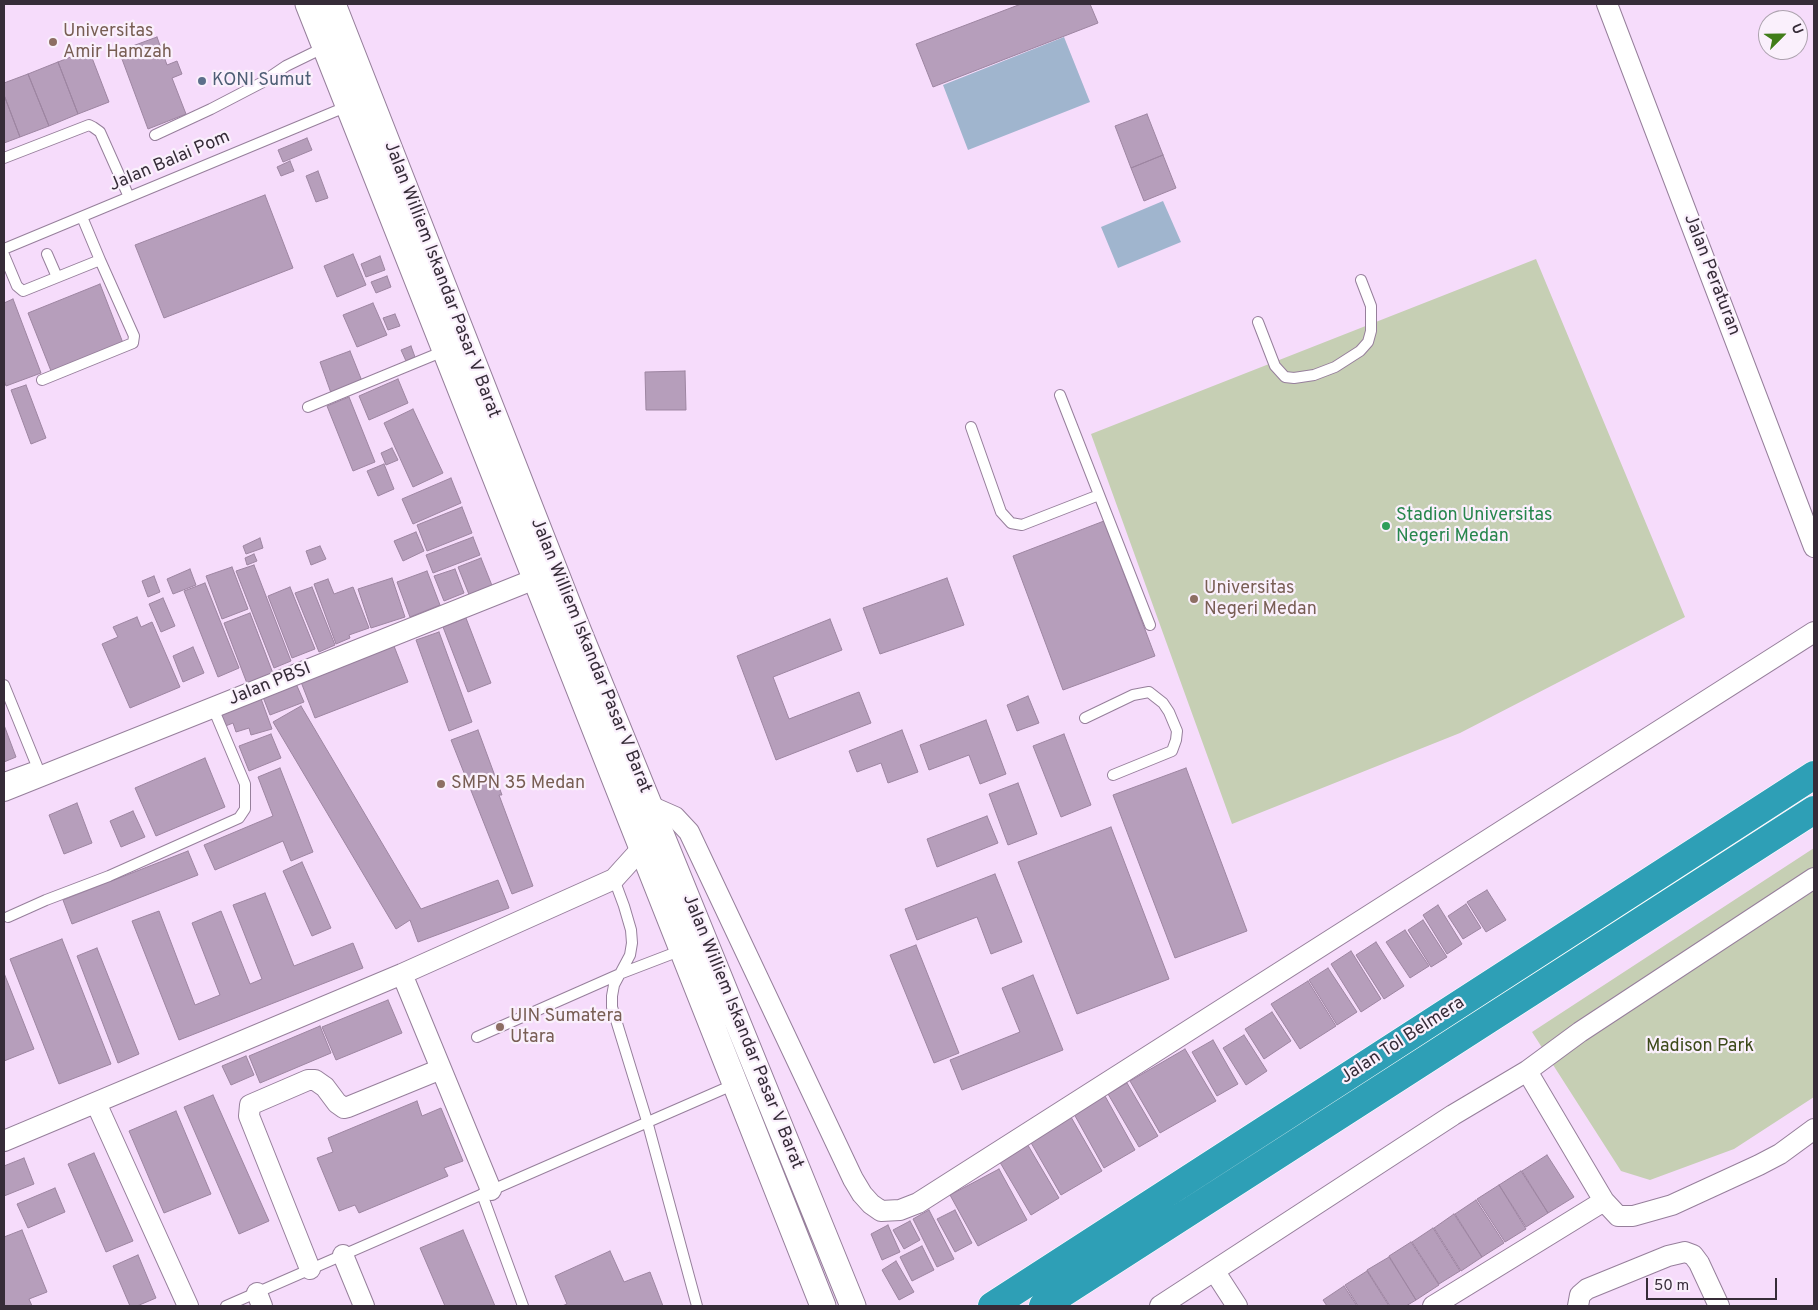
<!DOCTYPE html>
<html>
<head>
<meta charset="utf-8">
<style>
	body { margin:0 }
	#map { position:relative; width:1818px; height:1310px; overflow:hidden; background:#f6dcfb; font-family:Overpass,sans-serif }
	canvas { display:block }
	.frame { position:absolute; inset:0; border:5px solid #362c38; pointer-events:none }
	.north { position:absolute; left:1758px; top:10px; width:50px; height:50px; box-sizing:border-box; background:#faf0fc; border:1px solid #aca2ae; border-radius:50%; rotate:67deg; font-size:14px; font-weight:700; line-height:20px; text-align:center; color:#362c38 }
	.north::after { content:''; display:block; margin:auto; width:18px; height:22px; background:#417d1a; clip-path:polygon(50% 0,100% 100%,50% 72%,0 100%) }
	.scale { position:absolute; left:1646px; top:1278px; width:131px; height:22px; box-sizing:border-box; border:2px solid #362c38; border-top:0; padding-left:6px; font-size:15px; line-height:18px; white-space:nowrap; color:#362c38; -webkit-text-stroke:4px #faf0fc; paint-order:stroke }
</style>
</head>
<body>
<div id="map">
<canvas width="1818" height="1310"></canvas>
<div class="frame"></div>
<div class="north">U</div>
<div class="scale">50 m</div>
</div>
<script>
const ctx = document.querySelector('canvas').getContext('2d');
ctx.lineJoin = 'round';
function fillPath(path, color) { ctx.fillStyle = color; ctx.fill(path, 'evenodd'); }
const shape = rows => new Path2D(rows.map(r => 'M' + r).join(''));
function trace(path, color, width, dash) { ctx.strokeStyle = color; ctx.lineWidth = width; ctx.lineCap = dash ? 'butt' : 'round'; ctx.setLineDash(dash || []); ctx.stroke(path); }
function write(font, color, halo, rows, align = 'center') {
  ctx.font = font + ' Overpass,sans-serif'; ctx.lineWidth = 4.5; ctx.setLineDash([]); ctx.textBaseline = 'middle'; ctx.strokeStyle = halo; ctx.fillStyle = color; for (const [text, x, y, turn = 0] of rows) {
    ctx.save(); ctx.translate(x, y); ctx.rotate((+turn || 0) * Math.PI / 180); ctx.textAlign = isNaN(turn) ? turn : align; if (halo) ctx.strokeText(text, 0, 0); ctx.fillText(text, 0, 0); ctx.restore();
  }
}
fillPath(shape([
	[1536,259,1685,617,1460,733,1232,824,1091,434],
	[1814,848,1814,1097,1734,1149,1650,1180,1621,1171,1532,1032]
]), '#c6cfb4');
fillPath(shape([
	[1064,37,1090,102,968,150,943,85],
	[1163,201,1181,242,1118,268,1101,227]
]), '#a0b5ce');
const building = shape([
	[1021,4,1090,4,1098,23,933,87,916,44,1021,4],
	[157,37,167,65,177,61,182,74,172,78,186,114,148,129,119,51,157,37],
	[89,50,109,102,78,114,58,62,89,50],
	[58,62,78,114,49,126,28,74,58,62],
	[28,74,49,126,20,137,4,95,4,83,28,74],
	[4,95,20,137,4,143,4,95],
	[1147,114,1163,155,1131,168,1115,126,1147,114],
	[307,138,312,150,283,162,278,150,307,138],
	[1163,155,1176,188,1144,201,1131,168,1163,155],
	[290,161,294,171,281,176,277,167,290,161],
	[318,171,328,198,316,202,306,176,318,171],
	[265,195,293,268,164,318,135,245,265,195],
	[353,254,366,285,337,297,324,266,353,254],
	[380,256,385,270,366,277,361,264,380,256],
	[387,276,391,287,376,293,371,282,387,276],
	[100,284,123,343,51,371,28,313,100,284],
	[13,299,41,373,6,386,4,380,4,303,13,299],
	[373,303,387,335,357,347,343,315,373,303],
	[395,314,400,326,388,330,383,318,395,314],
	[411,346,415,357,406,361,401,350,411,346],
	[350,351,362,381,331,393,320,362,350,351],
	[685,371,686,410,646,410,645,372,685,371],
	[398,379,408,403,369,420,359,396,398,379],
	[26,385,46,438,31,444,11,390,26,385],
	[349,397,375,462,353,471,327,406,349,397],
	[413,409,443,473,413,487,384,423,413,409],
	[392,448,398,460,386,465,381,453,392,448],
	[384,464,394,489,378,496,367,471,384,464],
	[451,478,461,503,413,524,402,499,451,478],
	[462,507,472,533,427,551,417,525,462,507],
	[1104,521,1155,656,1063,690,1013,556,1104,521],
	[416,532,424,551,403,561,394,541,416,532],
	[473,537,480,555,433,573,426,555,473,537],
	[260,538,263,548,246,554,243,546,260,538],
	[320,546,326,559,311,565,306,551,320,546],
	[254,554,257,561,247,565,245,558,254,554],
	[481,558,493,588,470,597,458,567,481,558],
	[254,565,291,661,274,668,236,571,254,565],
	[232,567,248,609,222,619,206,576,232,567],
	[190,569,196,585,173,594,167,579,190,569],
	[455,569,464,593,444,601,434,576,455,569],
	[427,571,440,605,410,617,397,582,427,571],
	[154,576,160,592,148,597,142,581,154,576],
	[392,578,405,617,371,628,358,589,392,578],
	[947,578,964,625,880,654,863,608,947,578],
	[328,579,334,594,353,587,369,628,349,635,350,638,336,644,314,584,328,579],
	[205,583,239,668,218,677,184,591,205,583],
	[290,587,315,649,292,658,268,596,290,587],
	[312,587,335,645,319,652,295,593,312,587],
	[163,598,175,626,161,632,149,604,163,598],
	[250,613,274,676,248,686,224,623,250,613],
	[137,617,141,627,152,622,180,687,130,708,102,644,118,637,113,627,137,617],
	[466,618,491,683,468,692,443,627,466,618],
	[830,619,842,650,773,677,789,719,859,692,871,723,776,760,737,656,830,619],
	[439,632,472,722,449,731,416,640,439,632],
	[394,646,408,682,315,718,301,682,394,646],
	[193,647,204,673,183,682,173,656,193,647],
	[294,679,304,702,270,715,261,692,294,679],
	[260,696,272,729,251,735,249,728,236,732,233,723,223,727,217,711,260,696],
	[1028,696,1039,723,1017,731,1007,705,1028,696],
	[301,706,421,909,498,880,509,908,418,942,410,920,396,929,273,722,301,706],
	[986,720,1006,774,980,784,969,755,929,770,920,745,986,720],
	[4,725,16,757,4,762,4,725],
	[478,730,502,795,499,795,533,886,512,894,451,740,478,730],
	[902,730,918,772,888,783,881,763,857,772,849,751,902,730],
	[271,734,281,758,249,771,239,746,271,734],
	[1064,734,1091,805,1061,817,1033,746,1064,734],
	[205,758,225,807,156,836,135,788,205,758],
	[280,768,313,852,291,861,283,841,215,870,204,845,273,816,258,777,280,768],
	[1186,768,1247,931,1175,958,1113,795,1186,768],
	[1018,783,1037,834,1008,845,989,794,1018,783],
	[77,803,92,843,64,854,49,815,77,803],
	[133,811,145,837,121,847,110,821,133,811],
	[987,816,998,843,937,867,927,839,987,816],
	[1111,827,1169,979,1077,1014,1018,862,1111,827],
	[188,851,198,875,72,924,63,900,188,851],
	[302,862,331,928,312,936,283,871,302,862],
	[995,874,1022,942,991,954,977,917,917,940,905,909,995,874],
	[1487,890,1506,920,1486,932,1467,902,1487,890],
	[265,893,294,966,353,943,363,968,179,1040,132,921,159,911,195,1005,220,995,192,923,221,911,250,984,262,979,233,905,265,893],
	[1466,904,1481,928,1463,939,1448,916,1466,904],
	[1438,905,1462,944,1447,954,1423,915,1438,905],
	[1423,920,1447,957,1431,967,1408,930,1423,920],
	[1405,930,1429,966,1410,978,1386,942,1405,930],
	[62,939,111,1064,59,1084,10,959,62,939],
	[1376,942,1404,986,1384,999,1356,955,1376,942],
	[916,945,959,1053,934,1063,890,955,916,945],
	[97,948,139,1054,118,1063,77,956,97,948],
	[1351,951,1381,999,1361,1012,1331,964,1351,951],
	[1328,968,1357,1012,1337,1025,1309,980,1328,968],
	[4,973,34,1049,4,1061,4,973],
	[1033,975,1063,1050,962,1090,950,1060,1020,1032,1002,988,1033,975],
	[1308,981,1336,1026,1300,1049,1271,1004,1308,981],
	[388,1000,402,1033,336,1060,322,1027,388,1000],
	[1272,1012,1291,1041,1264,1059,1245,1029,1272,1012],
	[320,1026,331,1053,260,1083,249,1056,320,1026],
	[1244,1035,1267,1071,1246,1085,1223,1048,1244,1035],
	[1213,1040,1238,1084,1217,1096,1192,1052,1213,1040],
	[1185,1049,1216,1101,1160,1133,1130,1081,1185,1049],
	[246,1056,254,1075,231,1085,222,1066,246,1056],
	[1127,1083,1158,1136,1139,1147,1108,1094,1127,1083],
	[213,1095,269,1221,239,1234,184,1107,213,1095],
	[1105,1096,1135,1150,1104,1168,1074,1114,1105,1096],
	[417,1101,422,1116,441,1108,463,1161,444,1168,448,1176,359,1213,355,1205,339,1211,317,1158,333,1152,328,1138,417,1101],
	[176,1111,211,1194,164,1213,129,1131,176,1111],
	[1071,1117,1102,1171,1061,1195,1030,1141,1071,1117],
	[1026,1142,1059,1198,1031,1215,998,1159,1026,1142],
	[94,1153,133,1241,106,1252,68,1164,94,1153],
	[1547,1155,1574,1197,1548,1213,1522,1171,1547,1155],
	[24,1158,34,1184,4,1196,4,1166,24,1158],
	[999,1169,1027,1220,978,1246,950,1195,999,1169],
	[1521,1171,1548,1213,1526,1227,1499,1185,1521,1171],
	[1499,1185,1526,1229,1505,1242,1477,1199,1499,1185],
	[55,1188,65,1212,28,1228,17,1204,55,1188],
	[1476,1200,1504,1243,1482,1257,1455,1214,1476,1200],
	[929,1210,954,1259,937,1267,913,1219,929,1210],
	[955,1210,972,1243,955,1252,937,1219,955,1210],
	[1454,1214,1482,1257,1461,1271,1434,1228,1454,1214],
	[910,1221,920,1240,904,1249,893,1230,910,1221],
	[888,1225,900,1252,882,1260,871,1234,888,1225],
	[1433,1228,1460,1271,1439,1284,1412,1242,1433,1228],
	[22,1230,47,1292,29,1299,32,1306,4,1306,4,1237,22,1230],
	[463,1230,495,1306,445,1306,420,1248,463,1230],
	[1411,1242,1439,1285,1416,1300,1389,1256,1411,1242],
	[922,1246,934,1270,912,1281,900,1257,922,1246],
	[610,1251,624,1282,650,1272,663,1306,562,1306,567,1304,555,1276,610,1251],
	[138,1255,156,1298,137,1306,130,1306,113,1266,138,1255],
	[1389,1257,1416,1300,1406,1306,1390,1306,1367,1270,1389,1257],
	[896,1261,914,1292,899,1300,882,1270,896,1261],
	[1367,1271,1389,1306,1358,1306,1345,1285,1367,1271],
	[1344,1286,1357,1306,1327,1306,1323,1300,1344,1286]
]);
fillPath(building, '#b69ebb');
trace(building, '#9d85a1', 1);
const service = shape([
	[155,135,211,109,261,83,286,66,325,47],
	[4,158,89,125,93,127,100,132,129,197],
	[4,249,348,106],
	[47,254,57,277],
	[4,255,17,286,23,291,100,260,82,217],
	[1258,322,1275,366,1285,377,1294,378,1314,375,1335,367,1360,351,1368,342,1371,331,1371,306,1361,280],
	[42,380,133,343,134,336,100,260],
	[1060,395,1150,625],
	[308,407,444,351],
	[971,427,1001,512,1011,523,1022,525,1099,495],
	[4,685,37,766,4,778],
	[1085,718,1133,695,1149,692,1163,703,1169,712,1177,731,1176,740,1172,751,1113,775],
	[614,879,624,906,631,930,632,943,630,955,614,985,612,996,612,1007,647,1121,697,1306],
	[8,917,46,900,109,876,239,818,245,809,245,784,213,708],
	[477,1037,622,973,682,950],
	[482,1194,523,1306],
	[226,1306,735,1084]
]);
const minor = shape([
	[1607,4,1814,547],
	[4,791,535,579],
	[650,806,675,817,689,832,853,1179,862,1194,871,1204,881,1211,900,1210,918,1203,1814,632],
	[402,974,491,1190],
	[1527,1071,1604,1201,1618,1216,1633,1216,1672,1205,1759,1165,1780,1154,1814,1129],
	[96,1103,188,1306],
	[4,1141,402,974,614,879,642,848],
	[343,1255,364,1306],
	[310,1269,249,1116,250,1105,308,1080,315,1080,325,1087,337,1103,344,1108,348,1107,441,1069],
	[1215,1272,1237,1306],
	[257,1293,262,1306],
	[1160,1306,1453,1115,1527,1071,1580,1032,1814,878],
	[1433,1306,1604,1201],
	[1578,1306,1580,1295,1587,1289,1668,1256,1685,1252,1693,1255,1699,1263,1719,1306]
]);
const tertiary = shape([
	[308,4,823,1306],
	[333,4,579,632,853,1306]
]);
const motorway = shape([
	[992,1306,1814,775],
	[1043,1306,1814,810]
]);
trace(service, '#967f9b', 12);
trace(minor, '#967f9b', 22);
trace(tertiary, '#967f9b', 27);
trace(motorway, '#fff', 29);
trace(service, '#fff', 10);
trace(minor, '#fff', 20);
trace(tertiary, '#fff', 25);
trace(motorway, '#2e9fb6', 28);
for (const [x, y, r, color] of [
	[53,42,5,"#8d6e63"],
	[202,81,5,"#5c6f8a"],
	[1386,526,5,"#2e9e5b"],
	[1194,599,5,"#8d6e63"],
	[441,784,5,"#8d6e63"],
	[500,1027,5,"#8d6e63"]
]) { const dot = new Path2D(); dot.arc(x, y, r, 0, 2 * Math.PI); ctx.fillStyle = color; ctx.fill(dot); trace(dot, '#faf0fc', 2); }
write('18px', '#785e54', '#faf0fc', [
	["Universitas",63,32],
	["Amir Hamzah",63,53],
	["Universitas",1204,589],
	["Negeri Medan",1204,610],
	["SMPN 35 Medan",451,784],
	["UIN Sumatera",510,1017],
	["Utara",510,1038]
], 'left');
write('18px', '#4e5e75', '#faf0fc', [
	["KONI Sumut",212,81]
], 'left');
write('18px', '#362c38', '#faf0fc', [
	["Jalan Balai Pom",170,162,-23],
	["Jalan Peraturan",1711,275,69],
	["Jalan Williem Iskandar Pasar V Barat",441,280,69],
	["Jalan Williem Iskandar Pasar V Barat",590,656,68],
	["Jalan PBSI",270,685,-22],
	["Jalan Williem Iskandar Pasar V Barat",742,1032,68],
	["Jalan Tol Belmera",1403,1041,-33]
]);
write('18px', '#27864d', '#faf0fc', [
	["Stadion Universitas",1396,516],
	["Negeri Medan",1396,537]
], 'left');
write('18px', '#3c4919', '#faf0fc', [
	["Madison Park",1700,1047]
]);
</script>
</body>
</html>
